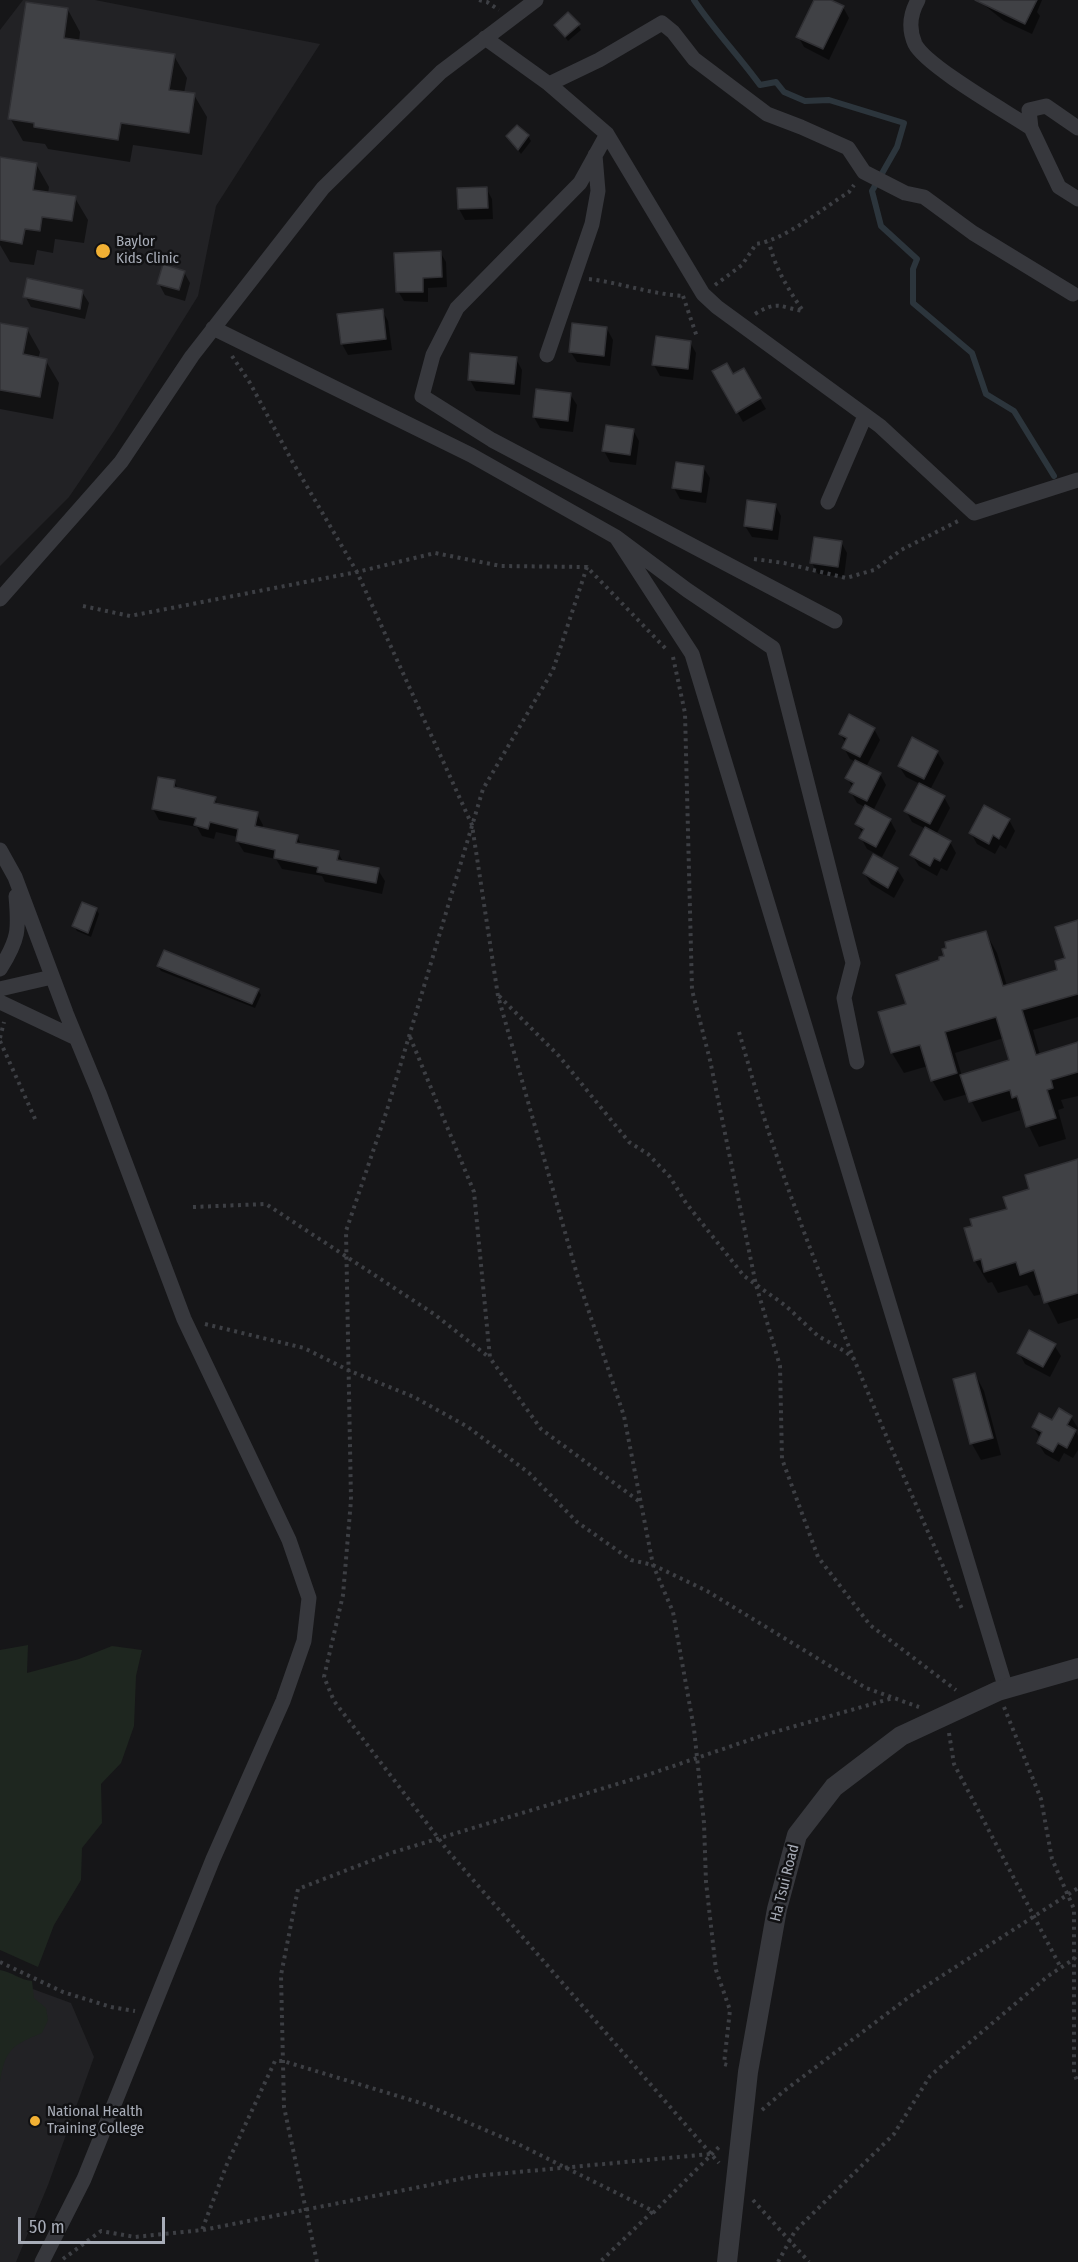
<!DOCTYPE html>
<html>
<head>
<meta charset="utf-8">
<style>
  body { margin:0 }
  #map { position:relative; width:1078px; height:2262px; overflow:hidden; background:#161618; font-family:"Fira Sans Condensed",sans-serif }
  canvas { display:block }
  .scale { position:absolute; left:18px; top:2217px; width:147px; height:27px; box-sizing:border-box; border:3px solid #a8adb8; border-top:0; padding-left:8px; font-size:18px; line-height:21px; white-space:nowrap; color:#a8adb8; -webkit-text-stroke:4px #111113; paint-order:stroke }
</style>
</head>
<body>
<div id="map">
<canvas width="1078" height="2262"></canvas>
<div class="scale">50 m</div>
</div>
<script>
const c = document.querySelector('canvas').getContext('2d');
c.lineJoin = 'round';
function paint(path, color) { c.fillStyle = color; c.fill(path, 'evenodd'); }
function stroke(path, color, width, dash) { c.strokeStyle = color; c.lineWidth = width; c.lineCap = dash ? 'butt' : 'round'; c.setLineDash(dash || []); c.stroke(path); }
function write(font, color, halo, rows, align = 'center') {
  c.font = font + ' "Fira Sans Condensed",sans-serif'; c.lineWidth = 5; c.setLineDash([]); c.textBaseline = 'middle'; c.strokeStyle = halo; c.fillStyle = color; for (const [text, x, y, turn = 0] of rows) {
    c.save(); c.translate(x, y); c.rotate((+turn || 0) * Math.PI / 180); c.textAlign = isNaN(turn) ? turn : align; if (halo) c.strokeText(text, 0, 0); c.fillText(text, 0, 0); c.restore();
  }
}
paint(new Path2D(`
  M23 0H95L320 44 216 206 198 296 114 431 69 497 0 566V30Z
  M0 1977 71 2003 94 2057 48 2185 16 2262H0Z`), '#222225');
paint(new Path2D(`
  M28 1645 27 1673 79 1659 112 1646 142 1650 136 1676 134 1726 121 1763 101 1784 102 1823 82 1848 81 1880 54 1925 38 1967 0 1950V1650Z
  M0 1970C12 1972 20 1980 32 1981L34 1998 46 2008 48 2020 42 2033C12 2045 5 2050 0 2082Z`), '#1e261f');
paint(new Path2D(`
  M815 0H828L843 7 849 18 829 60 804 47 798 36Z
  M978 0H1042L1037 12 1040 16 1032 34 1004 21Z
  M68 10 80 32 79 42 174 56 187 78 184 93 194 95 207 117 202 155 133 145 130 162 48 149 45 144 23 141 10 118Z
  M556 25H578L581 30 568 41Z
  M528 136 531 141 521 154 508 137Z
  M0 159 36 164 49 187 48 194 75 198 88 220 84 243 55 239 53 253 37 250 34 265 10 262 0 245Z
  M486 188 492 199 493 219 465 220 459 209 458 190Z
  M440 252 446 262 447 287 428 288V302L404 301 398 291Z
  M184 272 190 283 185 301 165 295 159 284Z
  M82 292 89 303 85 319 31 307 25 296Z
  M382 310 388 321 392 350 348 355 342 344Z
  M0 324 27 329 40 352 38 359 46 361 59 383 53 419 0 409Z
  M607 329 613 340 610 366 577 362 570 351Z
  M690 342 696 353 693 380 660 376 654 365Z
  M516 359 522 370 520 395 476 391 470 380Z
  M743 370 766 409 743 422 714 371 732 375Z
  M570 394 577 405 573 432 540 428 534 417Z
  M633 430 639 441 636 465 610 462 604 451Z
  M703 467 710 478 706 503 680 499 674 488Z
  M775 505 781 516 778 540 752 537 745 526Z
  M841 542 847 553 844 577 818 574 812 563Z
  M874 729 880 740 866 767 880 774 886 785 873 811 890 820 896 831 882 857 867 849 861 838 863 834 857 824 865 807 857 803 851 792 853 788 847 778 856 762 850 759 844 748 846 743 840 734Z
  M937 752 944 763 930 790 944 797 950 808 936 835 950 842 956 853 947 871 941 868 937 876 919 866 912 855 926 829 912 822 906 811 920 784 906 777 899 766Z
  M174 781 179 790 215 799 219 806 257 814 263 825 262 829 297 836 302 846 338 853 344 863 378 870 385 881 382 894 325 882 322 876 282 869 276 859 244 852 237 841 238 837 216 832 214 839 202 836 197 827 159 820 153 809Z
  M1009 820 1015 831 1006 849 1000 845 995 854 977 844 971 833Z
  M897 869 904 880 894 898 871 884 864 873Z
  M96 909 99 914 91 937 77 931 74 926Z
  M1078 922V1017L1033 1030 1040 1055 1078 1044V1096L1061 1100 1064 1108 1058 1110 1066 1139 1039 1147 1021 1110 982 1122 968 1094 944 1101 932 1080 928 1066 904 1073 892 1053 880 1013 908 1005 941 961 986 933 997 953 1007 986 1059 971 1067 959ZM1004 1038 1010 1061 962 1076 955 1053Z
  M158 966 258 990 261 995 255 1008 161 971Z
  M1078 1162V1318L1058 1324 1043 1294 1034 1296 1027 1285 998 1293 992 1282 988 1283 975 1261 966 1229 1009 1210 1031 1190Z
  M1054 1345 1061 1356 1050 1377 1025 1364 1019 1353Z
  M975 1374 984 1391 1001 1455 981 1460 972 1444 955 1380Z
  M1071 1417 1078 1428 1076 1432 1078 1436V1450L1073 1458 1064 1453 1059 1462 1045 1454 1038 1443 1040 1438 1033 1427Z`), '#0007');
stroke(new Path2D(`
  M694 0C714 30 739 56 760 85L776 82 784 92 805 101 829 100 904 123 897 147 872 191 881 226 917 259 913 269V303L972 353 986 394 1014 411 1054 476`), '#2c353c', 6);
const building = new Path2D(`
  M814 0H831L844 6 823 49 796 37Z
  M975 0H1037L1025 24Z
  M26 2 68 8 64 38 175 54 169 90 195 93 189 133 121 123 118 140 34 127V123L8 119Z
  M568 12 580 24 565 37 554 25Z
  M517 125 529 135 518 150 506 136Z
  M0 157 37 163 33 190 76 196 72 221 42 217 40 231 25 229 22 244 0 240Z
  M487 187 488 208 458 209 457 188Z
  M441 251 442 277 423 278V292H396L394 253Z
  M163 264 185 271 179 290 157 284Z
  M27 278 83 290 80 309 23 297Z
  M383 309 386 339 341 344 337 314Z
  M0 323 28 328 23 354 47 359 40 397 0 390Z
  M572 323 607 327 604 356 569 352Z
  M656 336 691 341 688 369 652 365Z
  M470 353 517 357 514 384 468 380Z
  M727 363 733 374 744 368 761 398 736 413 712 371Z
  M536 389 571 393 568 421 533 417Z
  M606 425 634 429 630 455 602 451Z
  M676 462 704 466 701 492 672 488Z
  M747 500 776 504 772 530 744 526Z
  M814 537 842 541 838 567 810 563Z
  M849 714 875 728 860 757 842 748 847 738 839 734Z
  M912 737 938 751 924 779 898 766Z
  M855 760 881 773 867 801 849 792 854 783 845 778Z
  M158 777 175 780 174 787 216 797 214 803 258 812 255 826 298 835 296 843 339 851 337 860 379 868 376 883 317 872 318 867 274 858 275 850 236 841 238 829 210 822 208 829 194 825 196 818 152 809Z
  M919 783 945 796 930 824 904 811Z
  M865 805 891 819 876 847 859 838 864 829 855 824Z
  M984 805 1010 819 999 839 993 835 989 844 969 833Z
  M925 827 951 841 940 861 934 858 930 866 910 855Z
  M873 854 898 868 888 888 863 873Z
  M82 902 97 908 88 933 72 926Z
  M1078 920V994L1022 1010 1036 1055 1078 1042V1072L1051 1080 1053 1088 1047 1090 1056 1118 1026 1127 1017 1096 1012 1098 1010 1090 969 1102 960 1075 1009 1060 996 1017 945 1032 957 1073 931 1081 920 1045 891 1053 878 1012 906 1004 896 975 939 960V957L944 956 942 949 946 948 945 942 986 931 1003 986 1057 970 1055 961 1065 958 1055 927Z
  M164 950 259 989 252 1004 157 966Z
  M1078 1159V1293L1044 1303 1034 1270 1020 1275 1016 1262 984 1272 981 1259 974 1261 964 1228 972 1226 970 1219 1007 1209 1003 1197 1029 1189 1025 1175Z
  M1029 1330 1056 1344 1043 1367 1017 1353Z
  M975 1373 993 1438 970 1444 953 1379Z
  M1059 1408 1072 1416 1067 1425 1076 1430 1067 1448 1058 1443 1053 1452 1037 1443 1042 1432 1032 1427 1039 1413 1052 1420Z`);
paint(building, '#404145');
stroke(building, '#303034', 1.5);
stroke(new Path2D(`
  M479 0 487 2 499 10
  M589 279C621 283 651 294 683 296
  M715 285 742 265 756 244C785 240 823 208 849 192L854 185
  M683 296 697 337
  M755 314C778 300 779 307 803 311 788 289 775 268 769 242
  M232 356 250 383 292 461 357 572 472 825 498 996 580 1285 624 1416 653 1565 673 1612 694 1729 704 1823 706 1882 716 1970 730 2010 724 2064 731 2066
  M754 559 784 563 846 578 874 570 901 550 960 520
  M587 567 553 670 483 789 387 1110 346 1231 351 1500 343 1595 324 1677 334 1701 448 1851 711 2154
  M83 606 130 616 357 572 435 553 501 566 587 567 666 649
  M673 657 685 713 692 990 710 1060 756 1285 780 1366 782 1459 818 1557 870 1625 956 1690
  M499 996 559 1056 629 1142 648 1154 670 1177 686 1203 744 1276 786 1306 818 1336 846 1352 856 1361
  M739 1032C749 1066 758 1099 769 1133 823 1295 893 1453 962 1609
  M410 1037 474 1192 490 1358 541 1429 640 1502
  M0 1038 4 1022
  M0 1041 36 1121
  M193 1207 266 1204 434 1314 490 1358
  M205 1324 304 1348 350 1371 414 1397 468 1427 529 1473 577 1522 631 1560 653 1565 707 1591 866 1688 919 1707
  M1004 1707 1041 1799 1052 1859 1074 1909V2073L1078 2083
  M949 1733 954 1764 1061 1968
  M0 1962 63 1992 111 2007 135 2011
  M762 2110 784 2091 909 1997 1078 1888
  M753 2200 809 2262
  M653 2213 720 2146
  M203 2230 475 2176 711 2154 719 2163
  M63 2259 101 2231 135 2237 202 2230 227 2164 275 2061H283L424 2104 516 2143 653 2211 600 2262
  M317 2262 284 2107 281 1975 298 1889 391 1853 650 1774 764 1735 893 1698
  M778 2262 795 2231 894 2134 930 2076 1048 1976 1074 1959 1078 1953`), '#3d3f44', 4, [3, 4.5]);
stroke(new Path2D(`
  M918 0C910 14 908 28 915 44 926 66 1007 112 1031 128
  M485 38 549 84 607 134 703 294 717 307 880 426 974 513 1078 480
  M549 84 599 60 662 23 673 32 694 59 767 114 801 127 848 148 864 172 905 193 924 197 973 233 1073 294
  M1078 128 1046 106 1029 110 1031 128 1059 187 1078 199
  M607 134 580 183 457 308 433 355 422 396 492 440 835 621
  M213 328 471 455 616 537 687 590 773 648 853 963 844 998 857 1062
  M547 355 592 224 598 191 595 155
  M828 502 865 416
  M616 537 692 654 1006 1689
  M0 599 121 462 192 356 323 188 441 72 536 0
  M0 850 15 877 66 1013 99 1093 184 1319 289 1540 309 1598 304 1641 283 1701 213 1859 84 2179 42 2262
  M0 969C19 939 19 930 16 896
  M0 989 52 977
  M0 1002 76 1038`), '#37383d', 15);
stroke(new Path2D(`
  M727 2262 748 2072 777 1909 797 1835 834 1787 901 1736 998 1691 1078 1668`), '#37383d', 20);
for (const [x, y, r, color] of [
  [103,251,8,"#f2b134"],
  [35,2121,6,"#f2b134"]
]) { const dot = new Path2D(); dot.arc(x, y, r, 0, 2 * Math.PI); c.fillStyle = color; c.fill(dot); stroke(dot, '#111113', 2); }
write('15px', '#a8adb8', '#111113', [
  ["Baylor",116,242],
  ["Kids Clinic",116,259],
  ["National Health",47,2112],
  ["Training College",47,2129]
], 'left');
write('15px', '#a8adb8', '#111113', [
  ["Ha Tsui Road",785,1883,-76]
]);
</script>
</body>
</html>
